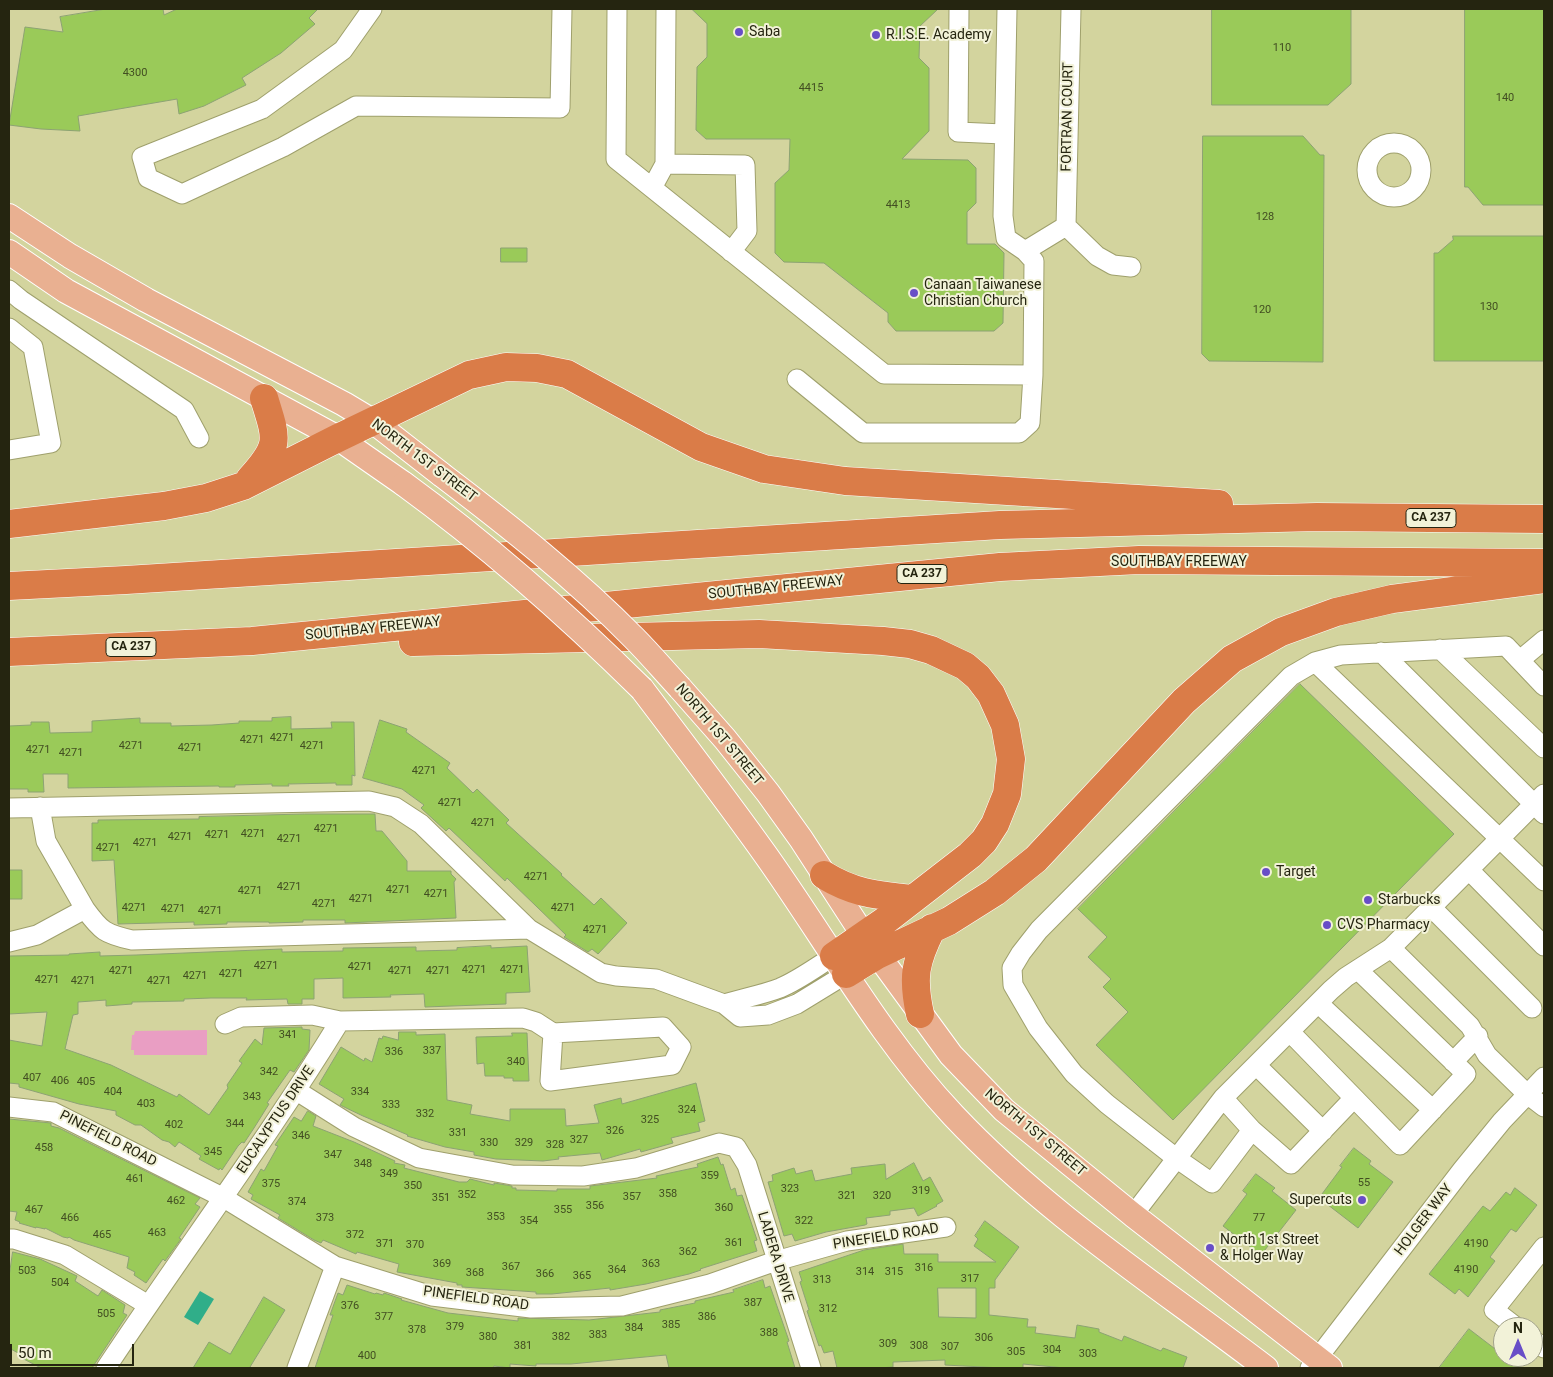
<!DOCTYPE html>
<html>
<head>
<meta charset="utf-8">
<style>
  body { margin:0 }
  #map { position:relative; width:1553px; height:1377px; overflow:hidden; background:#d3d49e; font-family:Roboto,sans-serif }
  canvas { display:block }
  .frame { position:absolute; inset:0; border:10px solid #252510; pointer-events:none }
  .north { position:absolute; left:1493px; top:1317px; width:50px; height:50px; box-sizing:border-box; background:#f2f2d8; border:1px solid #a0a088; border-radius:50%; rotate:0deg; font-size:14px; font-weight:700; line-height:20px; text-align:center; color:#252510 }
  .north::after { content:''; display:block; margin:auto; width:18px; height:22px; background:#684ec7; clip-path:polygon(50% 0,100% 100%,50% 72%,0 100%) }
  .scale { position:absolute; left:10px; top:1344px; width:124px; height:22px; box-sizing:border-box; border:2px solid #252510; border-top:0; padding-left:6px; font-size:15px; line-height:18px; white-space:nowrap; color:#252510; -webkit-text-stroke:4px #f2f2d8; paint-order:stroke }
</style>
</head>
<body>
<div id="map">
<canvas width="1553" height="1377"></canvas>
<div class="frame"></div>
<div class="north">N</div>
<div class="scale">50 m</div>
</div>
<script>
const c = document.querySelector('canvas').getContext('2d');
c.lineJoin = 'round';
function paint(path, color) { c.fillStyle = color; c.fill(path, 'evenodd'); }
function stroke(path, color, width, dash) { c.strokeStyle = color; c.lineWidth = width; c.lineCap = dash ? 'butt' : 'round'; c.setLineDash(dash || []); c.stroke(path); }
function write(font, color, halo, rows, align = 'center') {
  c.font = font + ' Roboto,sans-serif'; c.lineWidth = 4; c.setLineDash([]); c.textBaseline = 'middle'; c.strokeStyle = halo; c.fillStyle = color; for (const [text, x, y, turn = 0] of rows) {
    c.save(); c.translate(x, y); c.rotate((+turn || 0) * Math.PI / 180); c.textAlign = isNaN(turn) ? turn : align; if (halo) c.strokeText(text, 0, 0); c.fillText(text, 0, 0); c.restore();
  }
}
paint(new Path2D(`
  M207 1030V1055H134V1050H131L132 1035H134L135 1031Z`), '#e99ec3');
paint(new Path2D(`
  M200 1291 214 1299 198 1325 184 1317Z`), '#30ae89');
const building = new Path2D(`
  M106 9H163L164 15 177 9H318L309 18 315 24 281 53 242 78 246 85 204 106 179 114 177 99 78 116 80 131 41 129 9 125 25 27 63 32 60 17Z
  M692 9H938L920 26 919 58 929 68V131L902 159 968 160 976 168V203L967 212V244H995L1004 253 1003 323 994 331H896L888 322V313L824 263 784 262 775 253V183L789 170 790 139H706L696 130 697 67 707 57V24Z
  M1212 9H1351V84L1328 105H1212Z
  M1465 9H1544V205H1483L1468 187H1465Z
  M1203 136H1303L1320 155H1324L1323 362 1209 361 1202 354Z
  M1453 236H1544V361H1434V253H1438L1453 240Z
  M501 248H527V262H501Z
  M1300 684 1454 834 1173 1120 1096 1045 1128 1012 1103 987 1111 979 1088 957 1107 937 1078 909Z
  M291 717V729L332 728 331 722H354L355 776 352 775V785H336V783L288 784 289 786H272V784L235 785V787H219V786L68 788V774H43L44 792H28V789H9V726L31 725V722H49L50 733 92 732V721L140 718V723H171V726L212 725 239 723V721H272V718Z
  M380 720 407 729 406 732 450 763 447 768 473 793 477 789 509 820 506 823 562 874 561 875 594 905 601 898 627 923 598 954 592 949 588 952 564 937 566 935 507 878 505 881 449 828 446 831 421 808 424 805 402 789 363 778Z
  M305 814H375L376 831H382L407 861V871H451V874L456 879 454 882 456 918 345 923V920H303V922L269 923V922H227V924L194 925V922L118 924 114 860 92 861V823H98V820L199 819V817Z
  M9 870H22V899H9Z
  M491 946V948L527 946 530 992 506 993V1004L425 1007 424 994 390 995 391 997 343 998V978L314 979V999H302V1004H288L287 999 246 1000 247 998H211L184 999V1001L132 1002V1004L106 1006V1000L78 1002V1014L73 1015 65 1049 111 1065 177 1097 179 1094 209 1115 228 1088 227 1085 242 1063 239 1061 255 1039 262 1045 264 1028 302 1027V1029L310 1030 309 1050 294 1072 290 1070 267 1103 269 1104 254 1128 244 1143 242 1142 238 1146 222 1170 220 1168 219 1170 199 1159 201 1156 179 1142 175 1147 169 1142 162 1140 141 1125H135L116 1115V1111L79 1104 19 1087V1084L9 1083V1040L42 1046 47 1012 9 1014V956L69 955V954L100 952V956L136 955 282 949V952L343 951V948L416 947V951L457 950V948Z
  M399 1032H416V1035L445 1034 447 1100 472 1105 470 1114 510 1121V1109H565L566 1126 599 1123 594 1105 621 1098 622 1104 696 1083 705 1121 698 1123 700 1131 671 1138 673 1143 641 1152 640 1149 602 1160 600 1153 558 1157 559 1159 543 1161 496 1159 474 1155V1152L445 1147 407 1136 408 1135 363 1116 340 1105 344 1099 319 1084 341 1047 364 1061 365 1058 372 1062 379 1038 382 1039 383 1036 398 1040Z
  M512 1033H527L529 1081H513V1078H504V1076H485L484 1063 477 1064 476 1037 512 1036Z
  M308 1111 316 1116 313 1126 354 1142 395 1161 394 1163 405 1165 404 1168 459 1182H467L470 1179 494 1185V1183L512 1186V1188H516V1190L557 1191V1189H590V1186L657 1178 656 1176 698 1167 697 1164 718 1157 721 1165 723 1164 731 1190 735 1188 737 1196 742 1195 757 1240 754 1241 757 1251 700 1269 701 1270 689 1274 646 1284 610 1290V1288L552 1294H536V1292L462 1287V1285H457V1283L397 1272 399 1264 357 1252 356 1254 323 1240 321 1243 314 1240 278 1218 280 1215 251 1199 253 1195 248 1192 261 1169 264 1171 278 1146 275 1145 294 1117 301 1121Z
  M9 1119 51 1123V1126L59 1128 200 1198 195 1204 200 1207 179 1238 181 1239 165 1261 163 1259 146 1283 134 1275 135 1272 127 1268 129 1257 74 1240 69 1237 68 1238 63 1237 45 1228V1229L36 1227V1228L19 1223 20 1222 15 1220 17 1212 9 1211Z
  M1354 1148 1371 1161 1369 1164 1393 1182 1358 1228 1319 1198 1342 1167 1340 1166Z
  M914 1163 923 1181 930 1177 943 1201 936 1205 937 1206 918 1216 914 1208 890 1211V1215L866 1218 867 1224 865 1225 826 1232 795 1241 792 1234 784 1236 768 1182 773 1181 772 1175 794 1168 796 1174 812 1170 815 1181 852 1174 851 1168 885 1164 886 1179Z
  M1256 1174 1275 1188 1272 1191 1296 1210 1261 1255 1223 1226 1247 1194 1243 1191Z
  M1515 1188 1537 1205 1516 1232 1511 1229 1490 1257 1495 1261 1468 1297 1459 1289 1455 1294 1429 1274 1483 1206 1490 1211 1506 1192 1510 1195Z
  M985 1221 1019 1247 995 1280V1288H989V1315L1028 1319 1027 1327H1036L1035 1333 1075 1338 1077 1325 1099 1329V1332L1122 1341 1124 1336 1161 1351 1163 1348 1187 1357 1183 1368H1065L1023 1364V1368H1002L945 1365V1360L893 1362V1367L879 1368H837L833 1351 824 1353 821 1345 819 1346 807 1311 809 1310 800 1282 802 1281 799 1272 864 1250 903 1244 904 1254H938V1262H996L974 1246 978 1239 975 1236ZM938 1288H976V1318L939 1317Z
  M13 1252 40 1259 77 1276 75 1281 98 1296 102 1290 125 1305 123 1313 127 1315 92 1368H41L18 1356 20 1354 9 1348V1277Z
  M763 1280 765 1288 770 1286 789 1341 787 1342 795 1368H669L666 1355 571 1364H536V1366L510 1364V1368L494 1366 493 1368H315L333 1315H330L338 1293 343 1295 347 1285 375 1294 376 1293 383 1295 384 1293 402 1299 401 1300 448 1313 518 1321V1318L589 1320 660 1312V1310L695 1303V1301L734 1292 733 1290Z
  M264 1297 285 1310 250 1367 253 1368H193L209 1342 230 1354Z
  M1469 1329 1503 1355V1357H1505L1520 1368H1439Z`);
paint(building, '#9aca59');
stroke(building, '#8ca273', 1);
const minor = new Path2D(`
  M372 9 343 50 262 109 142 157 148 178 182 194 283 147 356 106 560 108 562 9
  M617 9 616 159 884 374 1033 375
  M959 9 958 132 1003 134
  M1367 170a27 27 0 1 1 54 0a27 27 0 1 1-54 0Z
  M665 164 745 165 747 231 731 252
  M652 188 665 164 666 9
  M1066 226 1071 9
  M1066 226 1097 256 1113 265 1131 267
  M1025 251 1066 226
  M9 290 21 300 184 410 199 438
  M9 328 33 347 51 443 9 450
  M797 379 863 433H1019L1030 423 1033 375 1034 261 1025 251 1006 238 1003 216 1007 9
  M1440 649 1544 748
  M1381 652 1544 814
  M1520 660 1544 640
  M1315 662 1544 881
  M40 807 46 841 85 909
  M9 808 369 801 395 807 421 824 529 929 601 973 616 976 656 979 724 1004 740 1017 768 1015 797 1004 846 974
  M1469 870 1544 946
  M1431 907 1532 1008
  M9 942 37 935 85 909C101 931 105 934 132 940L529 929
  M1391 948 1470 1026 1487 1055 1527 1094 1544 1107
  M1318 1003 1433 1110
  M724 1004C743 998 762 995 780 988 799 980 816 967 834 956
  M225 1024 241 1017 312 1015 340 1021
  M1290 1032 1400 1145 1466 1074 1358 970
  M1453 1062 1478 1036
  M1256 1065 1323 1131
  M297 1091 354 1127 419 1158 512 1175 583 1176 636 1168 719 1143 736 1147 747 1165 811 1368
  M1223 1098 1252 1130 1291 1164 1354 1098
  M9 1107 53 1112 224 1198 335 1266 432 1296 531 1308 622 1306 710 1284 776 1261 847 1241 946 1227
  M1252 1130 1212 1183 1176 1158 1107 1104 1074 1074 1038 1028 1013 985 1012 968 1021 953 1039 930 1291 676 1315 662 1341 655 1506 646 1544 686
  M1133 1215 1223 1098 1331 990 1346 977 1391 948 1544 794
  M9 1239H14L65 1255 148 1305
  M1516 1327 1494 1310 1544 1247
  M1533 1340 1544 1348
  M106 1368C183 1252 267 1140 340 1021L523 1018 536 1022 553 1033 663 1027 681 1047 672 1065 550 1081 553 1033
  M297 1368 335 1266
  M1310 1368 1462 1170 1502 1121 1544 1077`);
const major = new Path2D(`
  M9 216 70 256 146 300 344 404 374 422 442 475
  M9 252 66 291 338 438 404 484
  M680 688 725 739 768 793 801 839 864 936 951 1055 1004 1110 1133 1215 1330 1368
  M642 689C683 743 725 798 765 854 827 941 879 1036 953 1115 1045 1213 1160 1287 1266 1368`);
const highway = new Path2D(`
  M250 479C281 445 277 440 264 398
  M9 524 164 506 206 498 243 486 338 438 469 375 506 367 537 368 567 374 701 447 764 469 845 481 1219 504
  M9 586 126 580 1000 525 1317 517 1544 519
  M413 642 759 634 883 641 910 644 931 650 965 666 978 677 991 694 1005 725 1011 759 1007 794 995 824 984 841 970 855 886 920 834 956
  M9 652 252 641 1000 567 1139 560 1544 563
  M824 875C855 894 877 895 913 899
  M846 974 877 955 949 921 995 892 1036 859 1184 701 1232 659 1281 632 1336 612 1392 599 1544 579
  M920 1014C912 977 915 962 932 928`);
stroke(minor, '#9fa06c', 21);
stroke(major, '#fff', 26);
stroke(highway, '#fff', 29);
stroke(minor, '#fff', 19);
stroke(major, '#e9b091', 24);
stroke(highway, '#da7c48', 28);
const majorBridge = new Path2D(`
  M442 475C509 526 575 578 634 638 650 654 665 672 680 688
  M404 484C489 546 567 615 642 689`);
stroke(majorBridge, '#fff', 26, []);
stroke(majorBridge, '#e9b091', 24);
for (const [x, y, r, color] of [
  [739,32,5,"#684ec7"],
  [876,35,5,"#684ec7"],
  [914,293,5,"#684ec7"],
  [1266,872,5,"#684ec7"],
  [1368,900,5,"#684ec7"],
  [1327,925,5,"#684ec7"],
  [1362,1200,5,"#684ec7"],
  [1210,1248,5,"#684ec7"]
]) { const dot = new Path2D(); dot.arc(x, y, r, 0, 2 * Math.PI); c.fillStyle = color; c.fill(dot); stroke(dot, '#f2f2d8', 2); }
write('11px', '#424e22', null, [
  ["110",1282,48],
  ["4300",135,73],
  ["4415",811,88],
  ["140",1505,98],
  ["4413",898,205],
  ["128",1265,217],
  ["130",1489,307],
  ["120",1262,310],
  ["4271",282,738],
  ["4271",252,740],
  ["4271",131,746],
  ["4271",312,746],
  ["4271",190,748],
  ["4271",38,750],
  ["4271",71,753],
  ["4271",424,771],
  ["4271",450,803],
  ["4271",483,823],
  ["4271",326,829],
  ["4271",253,834],
  ["4271",217,835],
  ["4271",180,837],
  ["4271",289,839],
  ["4271",145,843],
  ["4271",108,848],
  ["4271",536,877],
  ["4271",289,887],
  ["4271",398,890],
  ["4271",250,891],
  ["4271",436,894],
  ["4271",361,899],
  ["4271",324,904],
  ["4271",134,908],
  ["4271",563,908],
  ["4271",173,909],
  ["4271",210,911],
  ["4271",595,930],
  ["4271",266,966],
  ["4271",360,967],
  ["4271",474,970],
  ["4271",512,970],
  ["4271",121,971],
  ["4271",400,971],
  ["4271",438,971],
  ["4271",231,974],
  ["4271",195,976],
  ["4271",47,980],
  ["4271",83,981],
  ["4271",159,981],
  ["341",288,1035],
  ["337",432,1051],
  ["336",394,1052],
  ["340",516,1062],
  ["342",269,1072],
  ["407",32,1078],
  ["406",60,1081],
  ["405",86,1082],
  ["404",113,1092],
  ["334",360,1092],
  ["343",252,1097],
  ["403",146,1104],
  ["333",391,1105],
  ["324",687,1110],
  ["332",425,1114],
  ["325",650,1120],
  ["344",235,1124],
  ["402",174,1125],
  ["326",615,1131],
  ["331",458,1133],
  ["346",301,1136],
  ["327",579,1140],
  ["330",489,1143],
  ["329",524,1143],
  ["328",555,1145],
  ["458",44,1148],
  ["345",213,1152],
  ["347",333,1155],
  ["348",363,1164],
  ["349",389,1174],
  ["359",710,1176],
  ["461",135,1179],
  ["55",1364,1183],
  ["375",271,1184],
  ["350",413,1186],
  ["323",790,1189],
  ["319",921,1191],
  ["358",668,1194],
  ["352",467,1195],
  ["321",847,1196],
  ["320",882,1196],
  ["357",632,1197],
  ["351",441,1198],
  ["462",176,1201],
  ["374",297,1202],
  ["356",595,1206],
  ["360",724,1208],
  ["467",34,1210],
  ["355",563,1210],
  ["353",496,1217],
  ["466",70,1218],
  ["373",325,1218],
  ["77",1259,1218],
  ["354",529,1221],
  ["322",804,1221],
  ["463",157,1233],
  ["465",102,1235],
  ["372",355,1235],
  ["361",734,1243],
  ["371",385,1244],
  ["4190",1476,1244],
  ["370",415,1245],
  ["362",688,1252],
  ["369",442,1264],
  ["363",651,1264],
  ["367",511,1267],
  ["316",924,1268],
  ["364",617,1270],
  ["4190",1466,1270],
  ["503",27,1271],
  ["314",865,1272],
  ["315",894,1272],
  ["368",475,1273],
  ["366",545,1274],
  ["365",582,1276],
  ["317",970,1279],
  ["313",822,1280],
  ["504",60,1283],
  ["387",753,1303],
  ["376",350,1306],
  ["312",828,1309],
  ["505",106,1314],
  ["377",384,1317],
  ["386",707,1317],
  ["385",671,1325],
  ["379",455,1327],
  ["384",634,1328],
  ["378",417,1330],
  ["388",769,1333],
  ["383",598,1335],
  ["380",488,1337],
  ["382",561,1337],
  ["306",984,1338],
  ["309",888,1344],
  ["381",523,1346],
  ["308",919,1346],
  ["307",950,1347],
  ["304",1052,1350],
  ["305",1016,1352],
  ["303",1088,1354],
  ["400",367,1356]
]);
for (const [x, y, w] of [
  [1431,518,50],
  [922,574,50],
  [131,647,50]
]) { const box = new Path2D(); box.roundRect(x - w / 2, y - 9.5, w, 19, 4); c.fillStyle = '#f2f2d8'; c.fill(box); stroke(box, '#252510', 1); }
write('bold 12px', '#252510', null, [
  ["CA 237",1431,518],
  ["CA 237",922,574],
  ["CA 237",131,647]
]);
write('14px', '#252510', '#f2f2d8', [
  ["Saba",749,32],
  ["R.I.S.E. Academy",886,35],
  ["Canaan Taiwanese",924,285],
  ["Christian Church",924,301],
  ["Target",1276,872],
  ["Starbucks",1378,900],
  ["CVS Pharmacy",1337,925],
  ["Supercuts",1352,1200,"right"],
  ["North 1st Street",1220,1240],
  ["& Holger Way",1220,1256]
], 'left');
write('14px', '#252510', '#f2f2d8', [
  ["FORTRAN COURT",1068,117,-89],
  ["NORTH 1ST STREET",424,461,37],
  ["SOUTHBAY FREEWAY",1179,562],
  ["SOUTHBAY FREEWAY",776,588,-6],
  ["SOUTHBAY FREEWAY",373,629,-6],
  ["NORTH 1ST STREET",719,735,50],
  ["EUCALYPTUS DRIVE",276,1120,-56],
  ["NORTH 1ST STREET",1035,1133,40],
  ["PINEFIELD ROAD",108,1139,27],
  ["HOLGER WAY",1424,1220,-53],
  ["PINEFIELD ROAD",886,1237,-9],
  ["LADERA DRIVE",775,1257,73],
  ["PINEFIELD ROAD",476,1299,8]
]);
</script>
</body>
</html>
